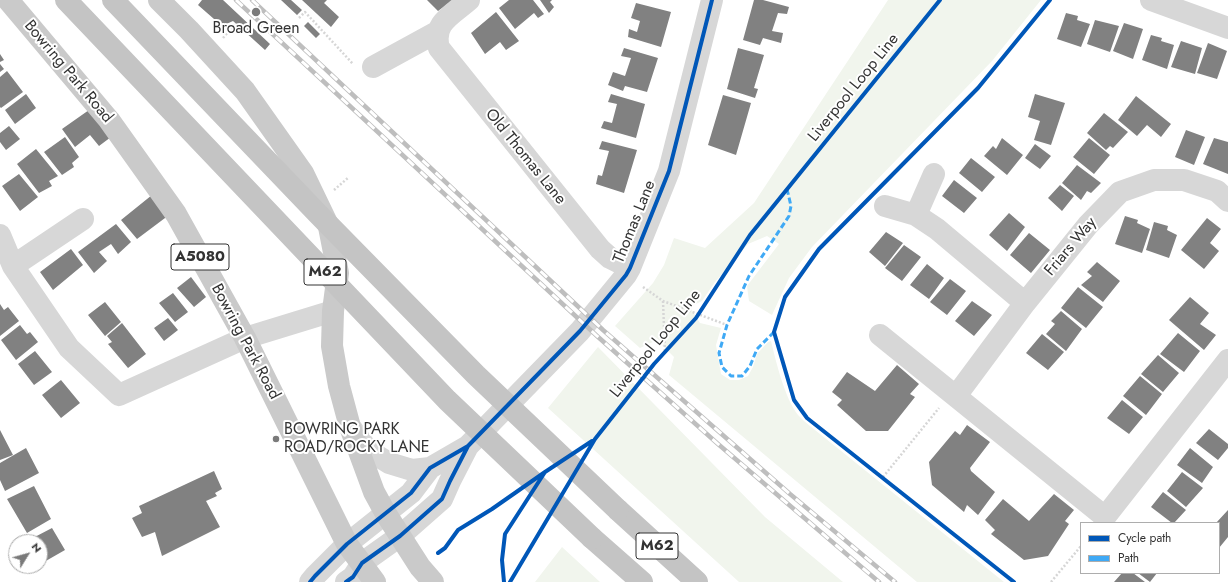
<!DOCTYPE html>
<html>
<head>
<meta charset="utf-8">
<style>
  body { margin:0 }
  #map { position:relative; width:1228px; height:582px; overflow:hidden; background:#fff; font-family:Jost,sans-serif }
  canvas { display:block }
  .legend { position:absolute; left:1080px; top:522px; width:140px; height:52px; box-sizing:border-box; background:#fff; border:1px solid #adadad; margin:0; padding:5px 7px; list-style:none; font-size:12px; color:#333 }
  .legend li { display:flex; align-items:center; gap:8px; height:20px }
  .legend b { width:20px; border:1px solid #adadad }
  .north { position:absolute; left:8px; top:534px; width:40px; height:40px; box-sizing:border-box; background:#fff; border:1px solid #adadad; border-radius:50%; rotate:53deg; font-size:11px; font-weight:700; line-height:16px; text-align:center; color:#333 }
  .north::after { content:''; display:block; margin:auto; width:14px; height:18px; background:#7a7a7a; clip-path:polygon(50% 0,100% 100%,50% 72%,0 100%) }
</style>
</head>
<body>
<div id="map">
<canvas width="1228" height="582"></canvas>
<ul class="legend">
<li><b style="height:5px;background:#0057b8"></b>Cycle path</li>
<li><b style="height:5px;background:#3fa9f5"></b>Path</li>
</ul>
<div class="north">N</div>
</div>
<script>
const c = document.querySelector('canvas').getContext('2d');
c.lineJoin = 'round';
function paint(path, color) { c.fillStyle = color; c.fill(path, 'evenodd'); }
function stroke(path, color, width, dash) { c.strokeStyle = color; c.lineWidth = width; c.lineCap = dash ? 'butt' : 'round'; c.setLineDash(dash || []); c.stroke(path); }
function write(font, color, halo, rows, align = 'center') {
  c.font = font + ' Jost,sans-serif'; c.lineWidth = 4; c.setLineDash([]); c.textBaseline = 'middle'; c.strokeStyle = halo; c.fillStyle = color; for (const [text, x, y, turn = 0] of rows) {
    c.save(); c.translate(x, y); c.rotate((+turn || 0) * Math.PI / 180); c.textAlign = isNaN(turn) ? turn : align; if (halo) c.strokeText(text, 0, 0); c.fillText(text, 0, 0); c.restore();
  }
}
paint(new Path2D(`
  M888 0H1041L992 61 812 247 789 278 772 315 749 301 747 286 779 244 767 236 748 244 715 282 702 301 690 307 700 323 721 328 716 345 721 374 730 380H739L748 376 753 367 757 354 768 342 771 341C776 362 785 399 798 415 802 419 806 423 810 426L1004 582H917L669 375 674 357 657 340 640 348 615 326 653 283 664 265 674 238 705 248 754 203Z
  M598 347 765 517 843 582H739L548 408Z
  M562 547 600 582H535Z`), '#f1f5ed');
paint(new Path2D(`
  M202 0H223L270 44 265 50 233 21 222 26 198 5Z
  M281 0H291L302 10 297 15Z
  M302 0H327L324 3 339 17 331 27Z
  M427 0H453L438 11Z
  M509 0H533L544 14 538 18 534 13 515 29 499 8Z
  M540 0H552L550 2 554 7 549 13Z
  M754 0H763L789 7 787 14 778 13 772 31 783 33 781 43 763 38 760 45 743 40Z
  M636 3 671 12 661 47 628 37 629 29 637 32 640 21 631 18Z
  M496 12 519 41 506 50 500 42 485 54 471 33Z
  M1066 13 1078 16 1077 20 1090 24 1081 47 1057 39Z
  M1095 20 1119 26 1110 52 1087 44Z
  M308 22 320 34 316 38 304 26Z
  M1124 23 1143 29 1133 59 1113 51Z
  M1151 35 1162 38 1161 41 1174 45 1167 69 1142 60Z
  M1181 41 1202 48 1195 74 1171 67Z
  M1208 43 1227 51 1217 79 1197 73Z
  M624 48 658 58 647 92 625 86 623 91 608 85 613 72 625 76 631 58 621 56Z
  M738 48 764 55 754 88 758 89 755 98 727 89Z
  M0 54 4 60 0 62Z
  M0 64 4 69 0 72Z
  M7 71 23 92 1 108 0 107V77Z
  M26 94 36 108 15 124 5 110Z
  M611 94 645 104 636 138 601 128 604 121 612 123 617 104 608 102Z
  M1035 94 1065 103 1051 145 1034 140 1040 121 1028 117Z
  M723 95 751 103 736 155 708 145Z
  M1136 96 1171 124 1161 137 1147 125 1137 136 1118 120Z
  M89 110 111 137 99 146 90 135 75 147 62 129Z
  M1104 113 1128 132 1113 148 1110 146 1106 150 1087 133Z
  M9 126 20 139 6 150 0 142V133Z
  M1186 130 1205 137 1194 165 1175 157Z
  M65 137 79 157 72 163 74 167 62 175 44 152Z
  M1002 138 1023 155 1007 175 984 156 993 146 996 149Z
  M1089 138 1110 155 1094 174 1073 157Z
  M1214 138 1228 142V174L1203 164Z
  M602 141 637 150 624 193 596 184 598 175 602 176 609 151 599 149Z
  M1035 144 1051 156 1040 169 1025 158Z
  M36 149 58 176 49 181 52 186 39 193 17 164Z
  M971 158 995 177 982 192 959 173Z
  M1077 165 1101 183 1091 193 1087 191 1081 200 1062 183Z
  M19 174 38 197 20 211 2 186Z
  M954 180 977 198 964 213 942 196Z
  M1060 185 1074 196 1062 211 1048 198Z
  M152 195 169 215 137 239 121 220Z
  M1009 213 1025 227 1007 251 989 235Z
  M1125 216 1138 220 1137 223 1150 229 1142 253 1115 244Z
  M1207 218 1221 229 1210 243 1219 251 1204 269 1181 250Z
  M1154 222 1168 226 1167 230 1177 235 1169 258 1146 250Z
  M116 224 131 242 118 254 111 244 99 252 107 261 94 273 78 252Z
  M886 232 903 243 885 266 869 252Z
  M1029 233 1050 250 1031 273 1010 255Z
  M904 245 921 257 902 281 885 268Z
  M71 249 83 265 53 290 40 272Z
  M1097 262 1120 281 1103 302 1081 285 1092 276 1087 272Z
  M927 264 944 278 929 299 910 285Z
  M191 277 206 297 194 307 177 288Z
  M950 279 966 291 947 315 930 302Z
  M1078 287 1103 307 1086 328 1061 308Z
  M173 293 188 312 175 322 159 303Z
  M1190 297 1209 313 1200 324 1216 335 1204 350 1169 320Z
  M972 301 992 315 974 336 955 321Z
  M105 302 121 322 105 336 88 315Z
  M0 304 4 310 8 307 19 321 0 336Z
  M1061 311 1082 329 1066 351 1046 334 1055 324 1051 321Z
  M168 318 178 330 164 341 154 328Z
  M122 323 146 354 128 368 108 344 112 342 107 336Z
  M20 325 27 334 30 332 38 342 16 360 1 340Z
  M1178 333 1200 351 1184 372 1160 354Z
  M1042 334 1064 352 1048 370 1026 353Z
  M35 351 52 372 34 385 18 364Z
  M1158 355 1179 373 1163 392 1141 374Z
  M897 365 919 384 910 394 915 397 888 431H866L837 405 842 400 832 392 847 372 875 391Z
  M1140 376 1162 394 1146 415 1123 396Z
  M61 380 80 403 61 418 42 395Z
  M1122 400 1143 417 1129 434 1107 418Z
  M967 425 990 442 970 468 971 471 995 492 978 515 967 505 964 512 932 485 929 462 955 431 960 435Z
  M1209 429 1228 444V448L1218 460 1196 443Z
  M0 430 13 455 0 460Z
  M26 448 39 473 5 491 0 480V463Z
  M1190 448 1213 467 1202 483 1177 465Z
  M214 471 222 489 215 493 217 496 206 501 220 527 162 556 155 532 142 537 132 518 142 513 139 506Z
  M1182 472 1203 488 1186 507 1167 491Z
  M34 486 51 519 27 533 7 499Z
  M1163 492 1186 510 1174 523H1172L1151 507Z
  M1054 494 1074 510 1065 521 1069 524 1048 556 1024 560 991 534 995 530 985 520 1003 499 1029 521Z
  M1228 510V537L1219 548V523H1216Z
  M52 528 65 550 44 562 40 557V542H31L29 540Z
  M1122 573H1133L1145 582H1114Z
  M1138 573H1157L1150 582Z`), '#818181');
stroke(new Path2D(`
  M299 18 305 12 353 64
  M223 38 236 23
  M334 190 349 177
  M643 287 663 301 727 325
  M663 301 665 353
  M883 477 939 408
  M1051 582 1081 546`), '#d6d6d6', 2.5, [2, 2]);
stroke(new Path2D(`
  M469 0C452 15 432 23 439 48L600 249 610 258 630 268
  M1151 0 1228 28
  M373 67 437 32
  M885 206 916 215 937 229 1025 303
  M916 215 934 174
  M0 235 13 266 69 348 119 395 245 338 333 311
  M13 266 83 219
  M880 335 1105 517 1228 360
  M956 396 1025 303 1088 225 1120 192 1154 180H1184L1217 191 1228 201
  M351 428 368 450 389 463 412 470 430 468
  M310 582 315 576 347 544 411 493 430 468 468 446 580 331 626 275 630 268 669 171 712 0
  M346 582 353 577 362 563 400 536 442 499 450 481 468 446`), '#d7d7d7', 22);
stroke(new Path2D(`
  M8 0 109 120 176 214 245 338 347 544 375 582
  M159 0 189 30 245 91 303 173 329 227 338 273 333 311 332 346 339 386 350 427 374 492 386 514 420 567 433 582`), '#cacaca', 22);
stroke(new Path2D(`
  M618 510 697 582
  M592 538 642 582`), '#c4c4c4', 22);
const rail = new Path2D(`
  M236 0 597 336 718 444 879 582
  M252 0 603 330 790 494 895 582`);
stroke(rail, '#bebebe', 4.5);
stroke(rail, '#fff', 3, [9]);
stroke(new Path2D(`
  M66 0 447 400 592 538
  M113 0 318 214 476 375 618 510`), '#c4c4c4', 22);
stroke(new Path2D(`
  M774 332 757 349 750 366 742 376H731L722 367 719 353 727 325 749 276 789 216 791 206 787 189`), '#3fa9f5', 3, [6, 3]);
stroke(new Path2D(`
  M545 472 592 441
  M438 553 445 548 458 530 492 509 545 472 505 534 502 560 504 582
  M310 582 315 576 347 544 411 493 430 468 468 446 580 331 626 275 630 268 669 171 712 0
  M346 582 353 577 362 563 400 536 442 499 450 481 468 446
  M510 582 595 439 654 364 696 318 750 235 940 0
  M1014 582 807 418 794 400 774 332 785 297 819 249 978 88 1050 0`), '#0057b8', 4);
for (const [x, y, r, color] of [
  [256,12,5,"#7a7a7a"],
  [276,439,4,"#7a7a7a"]
]) { const dot = new Path2D(); dot.arc(x, y, r, 0, 2 * Math.PI); c.fillStyle = color; c.fill(dot); stroke(dot, '#fff', 1.5); }
for (const [x, y, w] of [
  [200,257,58],
  [325,272,42],
  [657,546,42]
]) { const box = new Path2D(); box.roundRect(x - w / 2, y - 13, w, 26, 3); c.fillStyle = '#fff'; c.fill(box); stroke(box, '#333', 1); }
write('bold 15px', '#333', null, [
  ["A5080",200,257],
  ["M62",325,272],
  ["M62",657,546]
]);
write('16px', '#333', '#fff', [
  ["Broad Green",256,29],
  ["BOWRING PARK",284,430,"left"],
  ["ROAD/ROCKY LANE",284,448,"left"]
]);
write('16px', '#333', '#fff', [
  ["Bowring Park Road",68,72,50],
  ["Liverpool Loop Line",854,88,-51],
  ["Old Thomas Lane",525,157,51],
  ["Thomas Lane",635,222,-68],
  ["Friars Way",1071,247,-50],
  ["Bowring Park Road",245,342,62],
  ["Liverpool Loop Line",656,344,-51]
]);
</script>
</body>
</html>
